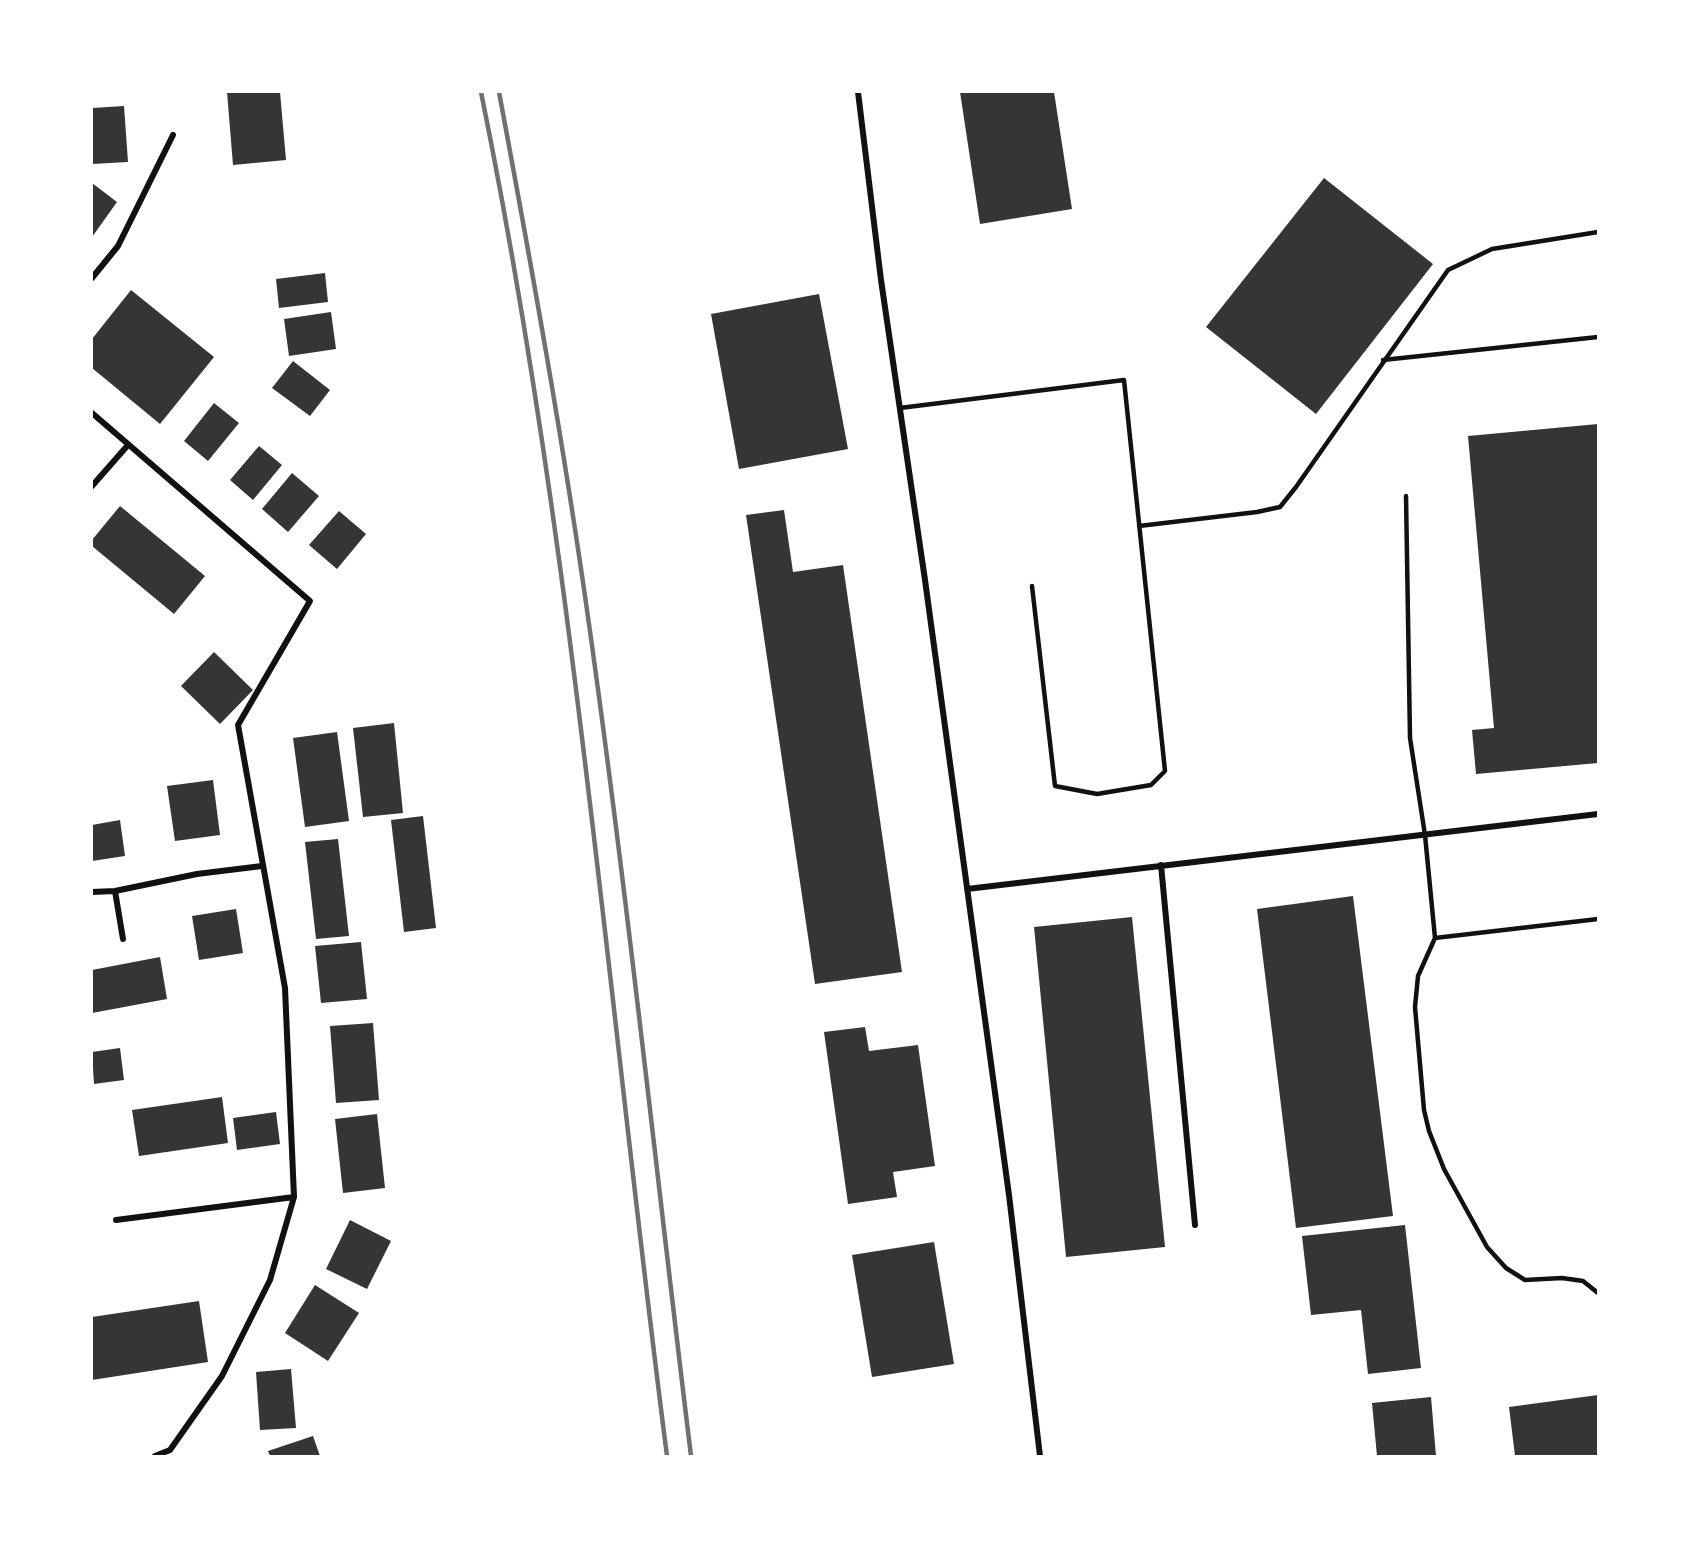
<!DOCTYPE html>
<html>
<head>
<meta charset="utf-8">
<style>
  body { margin:0 }
  #map { position:relative; width:1690px; height:1548px; overflow:hidden; background:#fff; font-family:"Golos Text",sans-serif }
  canvas { display:block }
  .frame { position:absolute; inset:0; border:93px solid #fff; pointer-events:none }
</style>
</head>
<body>
<div id="map">
<canvas width="1690" height="1548"></canvas>
<div class="frame"></div>
</div>
<script>
const c = document.querySelector('canvas').getContext('2d');
c.lineJoin = 'round';
function paint(path, color) { c.fillStyle = color; c.fill(path, 'evenodd'); }
function stroke(path, color, width, dash) { c.strokeStyle = color; c.lineWidth = width; c.lineCap = dash ? 'butt' : 'round'; c.setLineDash(dash || []); c.stroke(path); }
paint(new Path2D(`
  M227 92H280L286 160 233 165Z
  M960 92H1054L1072 209 980 224Z
  M124 106 128 162 92 164V108Z
  M1324 178 1433 264 1316 414 1206 327Z
  M92 183 117 202 92 237Z
  M325 273 328 302 279 308 276 279Z
  M131 290 214 357 160 424 92 368V339Z
  M819 294 848 449 739 469 711 314Z
  M331 312 336 349 289 356 284 319Z
  M293 361 330 390 310 416 272 388Z
  M214 403 239 423 208 461 184 441Z
  M1598 424V763L1476 774 1472 730 1494 728 1468 436Z
  M259 446 282 465 253 500 230 480Z
  M292 473 319 496 288 532 262 509Z
  M120 506 205 576 174 614 92 546V540Z
  M784 510 793 572 843 565 902 972 815 984 746 515Z
  M339 511 366 534 337 569 309 545Z
  M214 652 253 690 220 724 181 686Z
  M394 723 403 813 363 817 353 728Z
  M337 732 349 821 305 827 293 738Z
  M213 780 220 835 175 841 167 786Z
  M423 816 436 928 404 932 391 820Z
  M120 820 125 856 92 861V825Z
  M338 839 349 936 316 939 305 842Z
  M1353 896 1393 1216 1296 1228 1257 909Z
  M236 909 243 953 199 960 192 916Z
  M1132 917 1165 1247 1066 1257 1034 927Z
  M361 942 367 999 321 1003 315 946Z
  M160 957 167 999 92 1013V970Z
  M373 1023 379 1100 336 1103 330 1026Z
  M865 1027 869 1051 918 1045 935 1166 893 1172 897 1197 848 1204 824 1032Z
  M120 1048 124 1080 94 1084 92 1052Z
  M222 1097 228 1143 139 1156 132 1110Z
  M276 1112 280 1144 237 1150 233 1118Z
  M377 1114 385 1188 343 1193 335 1119Z
  M350 1220 391 1241 367 1289 326 1269Z
  M1405 1225 1421 1368 1368 1374 1361 1310 1311 1315 1302 1236Z
  M934 1242 954 1364 872 1377 852 1255Z
  M315 1285 359 1313 328 1361 285 1333Z
  M199 1301 208 1362 92 1380V1317Z
  M291 1369 296 1428 260 1430 256 1372Z
  M1598 1395V1456H1515L1509 1407Z
  M1431 1397 1436 1456H1377L1372 1403Z
  M313 1436 320 1456H270L268 1451Z`), '#353535');
stroke(new Path2D(`
  M1383 360 1598 337
  M900 408 1124 380 1165 771 1151 785 1097 794 1055 786 1032 586
  M1406 496 1410 738 1425 835 1435 938 1598 919
  M1139 526 1257 512 1280 507 1296 487 1448 270 1492 249 1598 232
  M1435 938 1418 976 1415 1007 1424 1110 1429 1131 1444 1169 1487 1247 1506 1268 1525 1280 1562 1278 1583 1281 1598 1293`), '#111', 4.5);
stroke(new Path2D(`
  M858 92 881 280 925 580 1009 1195 1040 1456
  M92 278 118 246 173 135
  M92 413 310 601 238 725 285 988 294 1197 270 1280 222 1376 170 1450 155 1456
  M92 486 128 445
  M1161 865 1195 1225
  M967 889 1598 814
  M115 891 123 939
  M92 892 115 891 197 874 262 866
  M116 1220 294 1197`), '#111', 6);
stroke(new Path2D(`
  M481 92C573 542 608 1001 667 1456
  M499 92C532 269 564 446 589 624 628 901 657 1179 691 1456`), '#707070', 4.5);
</script>
</body>
</html>
